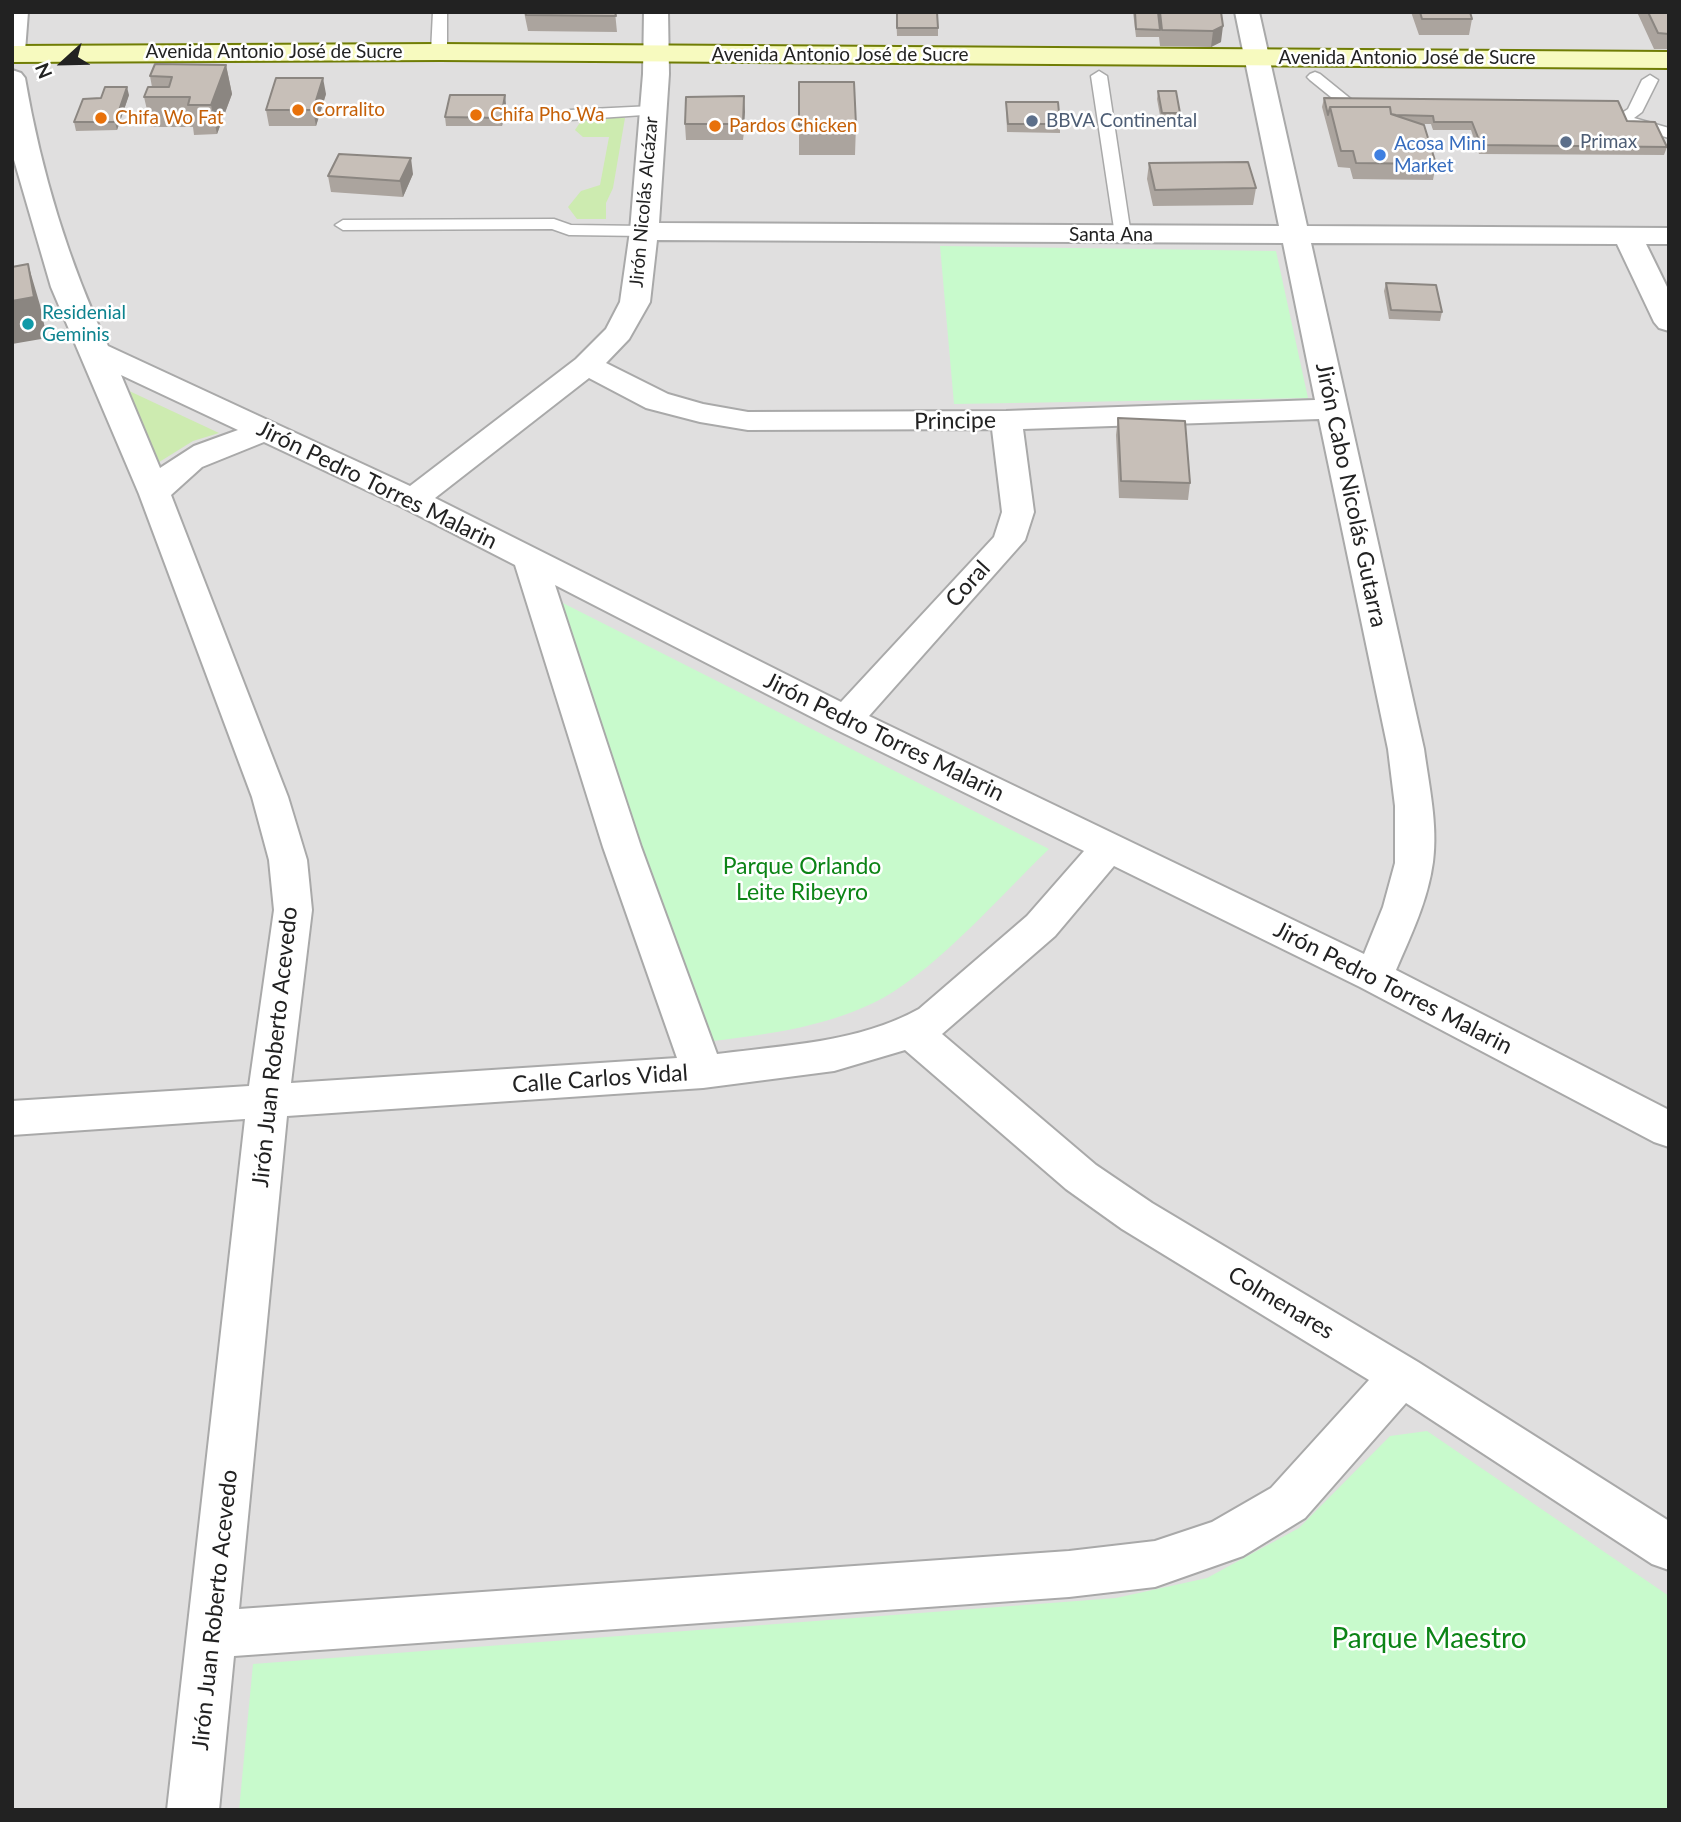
<!DOCTYPE html>
<html>
<head>
<meta charset="utf-8">
<style>
  body { margin:0 }
  #map { position:relative; width:1681px; height:1822px; overflow:hidden; background:#f2efe9; font-family:Lato,sans-serif }
  canvas { display:block }
  .frame { position:absolute; inset:0; border:14px solid #222; pointer-events:none }
  .north { position:absolute; left:28px; top:28px; width:70px; height:70px; -webkit-text-stroke:5px #fff; paint-order:stroke; rotate:248deg; font-size:19px; font-weight:700; line-height:28px; text-align:center; color:#222 }
  .north::after { content:''; display:block; margin:auto; width:24px; height:32px; background:#222; clip-path:polygon(50% 0,100% 100%,50% 72%,0 100%) }
</style>
</head>
<body>
<div id="map">
<canvas width="1681" height="1822"></canvas>
<div class="frame"></div>
<div class="north">N</div>
</div>
<script>
const c = document.querySelector('canvas').getContext('2d');
c.lineJoin = 'round';
function paint(path, color) { c.fillStyle = color; c.fill(path, 'evenodd'); }
function stroke(path, color, width, dash) { c.strokeStyle = color; c.lineWidth = width; c.lineCap = dash ? 'butt' : 'round'; c.setLineDash(dash || []); c.stroke(path); }
function write(font, color, halo, rows, align = 'center') {
  c.font = font + ' Lato,sans-serif'; c.lineWidth = 5; c.setLineDash([]); c.textBaseline = 'middle'; c.strokeStyle = halo; c.fillStyle = color; for (const [text, x, y, turn = 0] of rows) {
    c.save(); c.translate(x, y); c.rotate((+turn || 0) * Math.PI / 180); c.textAlign = isNaN(turn) ? turn : align; if (halo) c.strokeText(text, 0, 0); c.fillText(text, 0, 0); c.restore();
  }
}
paint(new Path2D(`
  M12 12H1669V1810H12Z`), '#e0dfdf');
paint(new Path2D(`
  M599 118H625L613 188 606 203V219H577L568 207 581 191 600 185 609 137H583L575 130 581 121Z
  M125 389 219 433 193 441 156 464Z`), '#cdebb0');
paint(new Path2D(`
  M940 246 1276 251 1308 398 954 404Z
  M549 596 1049 849C1000 896 941 965 883 998 831 1026 771 1034 713 1041Z
  M1427 1431 1669 1596V1810H239L253 1664 1116 1598 1207 1578 1299 1528 1390 1436Z`), '#c8facc');
const service = new Path2D(`
  M433 12H447V52L439 57 431 52Z
  M1099 71 1107 76 1131 235 1123 240 1115 235 1091 76Z
  M1315 72 1320 74 1357 104 1360 107 1357 110H1347L1310 80 1307 77 1310 74Z
  M1650 75 1658 80 1642 112 1634 118 1669 128V138L1615 122 1613 119 1628 109 1642 80Z
  M652 106 660 111 658 114 570 120 562 115 570 110Z
  M554 219 571 225 644 226 652 231 644 236 569 235 552 229 343 230 335 225 343 220Z`);
const minor = new Path2D(`
  M12 12H28L25 51 21 56 12 59Z
  M644 12H668L669 74 659 223 1279 226 1235 12H1259L1307 226 1669 228V244H1646L1669 291V331L1659 328 1654 322 1617 244 1311 243 1424 749C1429 786 1438 825 1433 862 1428 900 1411 935 1396 970L1669 1110V1147L1654 1142 1360 987 1114 866 1055 936 942 1034 1096 1165 1152 1203 1418 1362 1669 1521V1570L1652 1564 1406 1403 1305 1518 1243 1556 1155 1587 1069 1597 234 1656 219 1810H167L245 1119 12 1135V1101L249 1086 274 910 269 860 252 797 139 494 51 287 12 153V70L21 73 25 78C41 171 68 261 108 346L410 486 576 359 606 329 620 302 630 231 643 74ZM657 240 1283 243 1315 400 1006 411 748 412 703 404 668 394 606 363 629 339 650 302ZM121 375 238 430 194 446 160 468ZM589 378 646 408 700 422 748 430 992 429 1002 512 994 537 841 702 435 498ZM1319 419 1388 749 1395 806V863L1383 907 1364 954 869 716 1025 540 1034 512 1023 429ZM264 442 402 507 515 565 603 847 677 1058 291 1083 312 910 307 860 288 797 171 495 202 467ZM555 585 833 728 1084 851 1027 916 919 1009C858 1043 784 1045 717 1054L641 847ZM905 1050 1066 1189 1122 1229 1369 1380 1271 1488 1212 1522 1155 1541 1069 1551 239 1609 287 1116 703 1088 834 1071Z`);
const secondary = new Path2D(`
  M439 44 1669 52V68L439 60 12 62V46Z`);
stroke(service, '#a9a9a9', 3);
stroke(minor, '#a9a9a9', 4);
stroke(secondary, '#707d05', 4);
paint(service, '#fff');
paint(minor, '#fff');
paint(secondary, '#f7fabf');
paint(new Path2D(`
  M524 12H615L617 32 528 31Z
  M896 12 938 28V36H897Z
  M1133 12H1221V42L1211 47 1160 46 1159 37H1136Z
  M1411 12H1470L1472 19 1469 35H1419Z
  M1637 12H1669V49H1654Z
  M226 65 232 94 217 134 194 135 193 127H151L144 97 152 87 150 76Z
  M799 82 856 125 855 155H799Z
  M1158 91 1180 113 1179 121H1161L1157 99Z
  M326 94 316 126H269L266 110Z
  M129 95 117 130 76 131 74 122 101 98Z
  M744 96 743 140H686L685 124Z
  M1324 98 1627 121 1667 147 1664 155 1479 154 1471 130H1433L1431 124H1420L1436 164 1433 180 1353 179 1350 168 1338 167 1322 107Z
  M1006 102 1060 124V133L1007 132Z
  M506 104 502 126H446L445 117Z
  M1149 163 1256 188 1253 205 1153 206 1147 179Z
  M413 174 403 197 331 192 328 176Z
  M1386 283 1442 312 1440 321 1389 319 1384 291Z
  M1118 418 1190 483 1188 500 1119 498 1116 435Z`), '#aba49e');
paint(new Path2D(`
  M1223 26 1221 42 1211 47 1213 31Z
  M226 65 232 94 217 134 211 105Z
  M323 78 326 94 316 126 313 110Z
  M127 87 129 95 117 130 115 122Z
  M505 95 506 104 502 126 501 118Z
  M744 96 745 112 743 140V124Z
  M411 158 413 174 403 197 400 181Z
  M28 264 40 305 47 338 12 344V301Z`), '#8b8681');
const building = new Path2D(`
  M526 12H615L616 16 526 15Z
  M897 12H937L938 28H897Z
  M1135 12H1158L1160 30 1136 29Z
  M1160 12H1221L1223 26 1213 31 1162 30Z
  M1420 12H1470L1472 19H1422Z
  M1648 12H1669V34L1658 33Z
  M155 64 226 65 211 105H188L190 97H144L148 87H169L172 77 150 76Z
  M276 78H323L313 110H266Z
  M799 82H854L856 125H799Z
  M105 87H127L115 122H74L83 99 101 98Z
  M1158 91H1176L1180 113H1162Z
  M450 95H505L501 118 445 117Z
  M744 96 743 124H685L686 97Z
  M1324 98 1618 101 1627 121 1655 122 1667 147 1481 145 1472 122H1434L1433 116 1396 115 1391 114 1390 107H1330L1328 115Z
  M1006 102H1058L1060 124H1008Z
  M1330 107H1390L1391 114 1424 125 1436 164 1356 163 1353 151H1341Z
  M339 154 411 158 400 181 328 176Z
  M1248 162 1256 188 1155 190 1149 163Z
  M28 264 34 297 12 301V267Z
  M1386 283 1436 285 1442 312 1391 310Z
  M1118 418 1185 421 1190 483 1121 481Z`);
paint(building, '#c7bfb8');
stroke(building, '#8b8681', 2);
for (const [x, y, r, color] of [
  [298,110,7,"#e8710a"],
  [476,115,7,"#e8710a"],
  [101,118,7,"#e8710a"],
  [1032,121,7,"#5c6f8a"],
  [715,126,7,"#e8710a"],
  [1566,142,7,"#5c6f8a"],
  [1380,155,7,"#3f7fe0"],
  [28,324,7,"#0f9aa8"]
]) { const dot = new Path2D(); dot.arc(x, y, r, 0, 2 * Math.PI); c.fillStyle = color; c.fill(dot); stroke(dot, '#fff', 2.5); }
write('19px', '#222', '#fff', [
  ["Avenida Antonio José de Sucre",274,52],
  ["Avenida Antonio José de Sucre",840,55],
  ["Avenida Antonio José de Sucre",1407,58],
  ["Jirón Nicolás Alcázar",644,202,-85],
  ["Santa Ana",1111,235]
]);
write('19px', '#c56008', '#fff', [
  ["Corralito",312,110],
  ["Chifa Pho Wa",490,115],
  ["Chifa Wo Fat",115,118],
  ["Pardos Chicken",729,126]
], 'left');
write('19px', '#4e5e75', '#fff', [
  ["BBVA Continental",1046,121],
  ["Primax",1580,142]
], 'left');
write('19px', '#366cbe', '#fff', [
  ["Acosa Mini",1394,144],
  ["Market",1394,166]
], 'left');
write('19px', '#0d838f', '#fff', [
  ["Residenial",42,313],
  ["Geminis",42,335]
], 'left');
write('23px', '#222', '#fff', [
  ["Principe",955,421,-1],
  ["Jirón Pedro Torres Malarin",377,485,26],
  ["Jirón Cabo Nicolás Gutarra",1351,495,78],
  ["Coral",968,584,-48],
  ["Jirón Pedro Torres Malarin",884,737,26],
  ["Jirón Pedro Torres Malarin",1393,988,27],
  ["Jirón Juan Roberto Acevedo",275,1047,-84],
  ["Calle Carlos Vidal",600,1079,-4],
  ["Colmenares",1281,1303,31],
  ["Jirón Juan Roberto Acevedo",215,1610,-84]
]);
write('23px', '#0c8416', '#fff', [
  ["Parque Orlando",802,867],
  ["Leite Ribeyro",802,893]
]);
write('28px', '#0c8416', '#fff', [
  ["Parque Maestro",1429,1639]
]);
</script>
</body>
</html>
